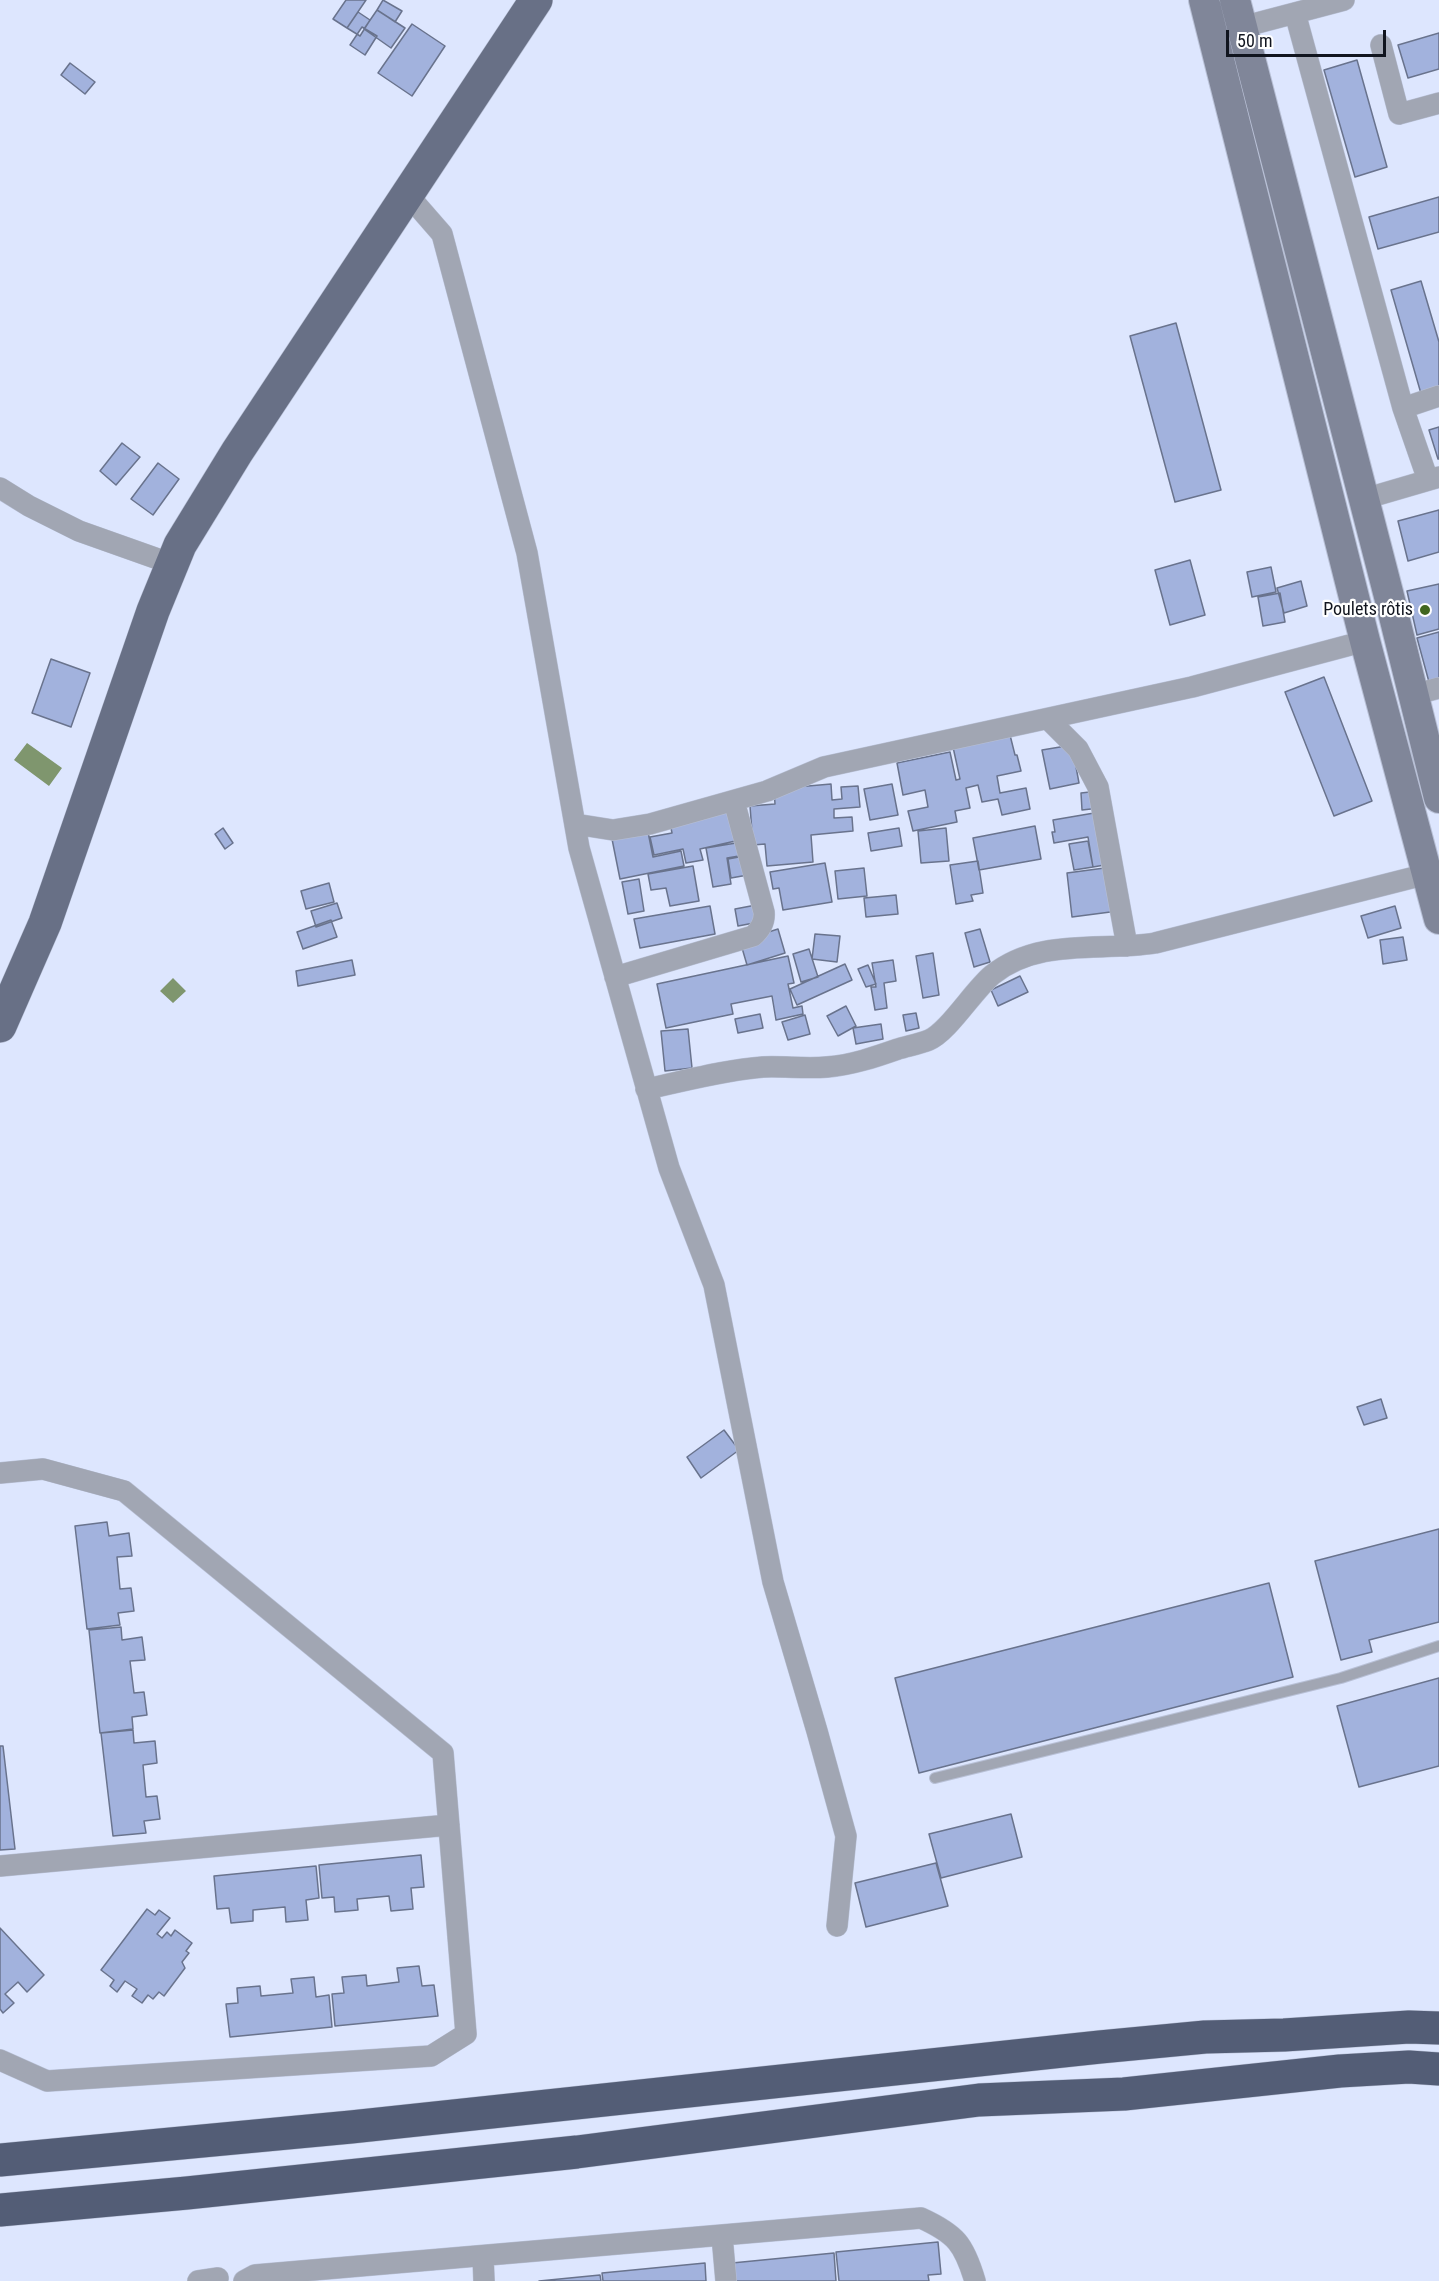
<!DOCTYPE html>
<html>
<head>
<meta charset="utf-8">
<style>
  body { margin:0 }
  #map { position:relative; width:1439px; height:2281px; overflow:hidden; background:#dde6fe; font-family:"Roboto Condensed",sans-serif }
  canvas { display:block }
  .scale { position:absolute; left:1226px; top:30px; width:160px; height:27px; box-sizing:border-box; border:3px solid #11151f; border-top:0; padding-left:8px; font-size:18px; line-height:21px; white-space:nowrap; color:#11151f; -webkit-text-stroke:4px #fff; paint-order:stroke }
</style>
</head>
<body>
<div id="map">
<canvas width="1439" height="2281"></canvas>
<div class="scale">50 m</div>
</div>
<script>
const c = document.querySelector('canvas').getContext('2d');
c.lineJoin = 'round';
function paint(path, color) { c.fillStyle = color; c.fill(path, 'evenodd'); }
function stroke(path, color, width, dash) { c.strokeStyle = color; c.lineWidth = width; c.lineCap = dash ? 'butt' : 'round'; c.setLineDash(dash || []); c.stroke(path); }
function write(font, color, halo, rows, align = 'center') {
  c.font = font + ' "Roboto Condensed",sans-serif'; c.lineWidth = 4.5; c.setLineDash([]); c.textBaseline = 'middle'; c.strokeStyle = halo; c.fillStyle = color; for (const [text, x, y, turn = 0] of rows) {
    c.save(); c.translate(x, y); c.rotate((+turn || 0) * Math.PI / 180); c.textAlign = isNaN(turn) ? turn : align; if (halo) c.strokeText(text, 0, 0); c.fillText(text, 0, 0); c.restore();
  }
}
paint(new Path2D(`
  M27 743 62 768 49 786 14 760Z
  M173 978 186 991 173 1003 160 991Z`), '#7f966e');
const building = new Path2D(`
  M346 0H366L347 28 333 19Z
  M383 0 402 11 395 22 377 10Z
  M377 10 405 28 391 48 364 29Z
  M358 12 370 20 360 36 347 28Z
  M412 24 445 46 412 96 378 73Z
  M362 27 377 36 365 55 350 45Z
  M1439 33V69L1408 78 1398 45Z
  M1357 60 1387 167 1355 177 1324 70Z
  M70 63 95 82 85 94 61 75Z
  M1439 197V232L1378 249 1369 217Z
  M1421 281 1439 342V393L1422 397 1391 290Z
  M1176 323 1221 490 1175 502 1130 336Z
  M1439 427V459H1438L1429 430Z
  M122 443 140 457 116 485 100 471Z
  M158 463 179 479 153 515 131 499Z
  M1439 510V552L1408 561 1398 521Z
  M1190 560 1205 615 1170 625 1155 570Z
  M1271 567 1276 592 1252 597 1247 572Z
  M1301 581 1307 606 1284 613 1277 588Z
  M1439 584V629L1417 635 1407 591Z
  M1280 593 1285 622 1263 626 1258 597Z
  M1439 632V679L1429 682 1417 638Z
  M51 659 90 673 71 727 32 713Z
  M1324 677 1372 801 1334 816 1285 692Z
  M1010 735 1015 755H1017L1021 771 997 776 1000 793 1026 788 1030 809 1002 815 998 799 982 802 978 785 966 788 970 808 955 811 957 822 913 831 908 811 928 807 925 790 903 795 897 763 950 752 956 780 960 779 953 747Z
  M1072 745 1079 783 1050 789 1042 750Z
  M831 784 832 800 842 799 841 787 858 786 860 807 834 809V818L852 817 853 831 811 835 813 862 767 866 765 844 753 845 750 806 775 804 774 789Z
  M892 784 898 815 870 820 864 789Z
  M1107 790 1109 807 1082 810 1081 793Z
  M738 808 753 837 700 849 703 860 686 863 683 849 654 855 650 837 672 833 670 823Z
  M1100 812 1116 863 1093 867 1088 837 1054 843 1052 832H1055L1053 820Z
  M1035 826 1041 859 979 870 973 838Z
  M647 827 653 857 681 851 684 866 620 879 611 834Z
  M223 828 233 843 225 849 215 834Z
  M899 828 902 846 871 851 868 833Z
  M946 828 949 861 921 863 918 831Z
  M1088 841 1093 867 1074 870 1069 844Z
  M736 843 739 856 727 858 731 884 713 887 706 848Z
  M755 854 759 873 731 878 728 859Z
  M978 861 983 893 971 895 973 901 956 904 950 865Z
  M825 863 832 902 783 910 779 888 773 889 770 872Z
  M693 866 699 901 670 906 666 888 651 890 648 874Z
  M1112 867 1118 911 1072 917 1067 873Z
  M864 868 867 896 838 899 835 871Z
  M639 879 644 911 628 914 622 882Z
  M329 883 334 902 306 909 301 891Z
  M896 895 898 914 866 917 864 898Z
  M337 903 342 918 316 927 311 911Z
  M756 905 759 922 738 926 735 909Z
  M710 906 715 934 640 948 634 919Z
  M1395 906 1401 928 1368 938 1361 916Z
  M331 920 337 937 303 949 297 932Z
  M778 929 785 953 747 965 740 941Z
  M980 929 990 962 974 967 965 933Z
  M815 934 840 936 837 962 812 959Z
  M1403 937 1407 960 1383 964 1380 940Z
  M809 949 818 977 801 982 793 954Z
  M933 953 939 995 923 998 916 956Z
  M788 956 794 983 788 984 793 1008 802 1006 803 1014 776 1020 772 996 731 1004 733 1014 666 1028 657 984Z
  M352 960 355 975 298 986 296 971Z
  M893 960 896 981 884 983 887 1008 875 1010 871 987H876L872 963Z
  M845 964 852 980 797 1005 790 989Z
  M868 965 876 984 866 987 858 969Z
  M1020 976 1028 992 998 1006 991 990Z
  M846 1006 856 1026 838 1036 827 1016Z
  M916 1013 919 1028 906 1031 903 1015Z
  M760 1014 763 1028 738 1033 735 1019Z
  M805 1015 810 1034 788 1040 782 1022Z
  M881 1024 883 1039 856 1044 853 1028Z
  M688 1029 692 1068 665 1071 661 1031Z
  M1381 1399 1387 1418 1364 1425 1357 1407Z
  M724 1430 739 1450 701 1478 687 1457Z
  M107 1522 109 1536 129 1533 132 1556 117 1557 120 1589 131 1588 134 1611 118 1613 120 1625 87 1629 75 1526Z
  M1439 1529V1622L1369 1640 1372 1652 1341 1660 1315 1561Z
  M1269 1583 1293 1677 919 1773 895 1678Z
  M121 1627 122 1640 142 1637 145 1660 130 1661 134 1693 144 1692 147 1715 132 1717 133 1729 100 1733 89 1630Z
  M1439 1678V1766L1359 1787 1337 1706Z
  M133 1730 134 1743 155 1741 157 1763 143 1765 146 1797 157 1796 160 1819 144 1821 146 1833 113 1836 101 1733Z
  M0 1746H3L15 1849 0 1850Z
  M1011 1814 1022 1857 941 1878 929 1834Z
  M421 1855 424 1887 411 1888 413 1909 391 1911 389 1896 357 1899 358 1910 335 1912 334 1897 322 1898 319 1865Z
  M936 1863 948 1906 866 1927 855 1883Z
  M316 1866 319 1898 306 1900 308 1920 286 1922 285 1907 253 1910V1921L231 1923 229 1908 217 1909 214 1876Z
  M147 1909 155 1915 159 1910 170 1918 157 1934 162 1938 167 1932 171 1936 175 1930 192 1943 186 1951 189 1953 182 1962 185 1968 164 1996 159 1992 153 1999 148 1995 142 2003 132 1996 137 1989 125 1981 117 1992 110 1986 114 1980 101 1970Z
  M0 1928 44 1975 27 1992 18 1982 5 1994 14 2003 3 2013 0 2009Z
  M419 1966 422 1986 434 1985 438 2016 335 2026 332 1994 344 1993 342 1977 366 1975 367 1986 399 1982 397 1968Z
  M314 1977 316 1997 329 1995 332 2027 230 2037 226 2004 238 2003 237 1988 260 1986 261 1996 293 1993 291 1979Z
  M938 2242 941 2274 928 2275 929 2281H839L836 2252Z
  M834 2253 836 2281H733L732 2263Z
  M705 2263 706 2281H603L602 2273Z
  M600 2275 601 2281H539Z`);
paint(building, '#a2b2dd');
stroke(building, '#69738d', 1.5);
const service = new Path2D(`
  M935 1778 1341 1678 1439 1646`);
const minor = new Path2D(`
  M1295 13 1403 408 1428 480
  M1242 27 1344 0
  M1381 45 1399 114 1439 103
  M408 195 442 234 527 553 579 848 669 1168 714 1285 773 1582 817 1731 846 1836 837 1926
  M1403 408 1439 396
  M0 488 29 506 79 531 172 564
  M1364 499 1439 477
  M1413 695 1439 688
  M1049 720 1078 749 1098 787 1127 946
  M575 824 613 830 650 824 767 791 824 767 1192 687 1365 641
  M615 977 753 936C761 929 765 922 764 912L734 801
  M646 1089C685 1081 724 1070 763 1067 784 1066 806 1069 827 1067 852 1065 875 1057 898 1049 908 1046 919 1044 929 1040 948 1032 973 991 992 975 1039 937 1100 952 1155 943L1427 874
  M0 1473 43 1469 124 1491 443 1753 466 2034 431 2056 47 2081 0 2060
  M0 1866 449 1825
  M722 2236 726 2281
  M483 2256 484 2281
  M198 2281 218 2278
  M244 2281 255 2275 921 2218C956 2234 964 2244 975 2281`);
const secondary = new Path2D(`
  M1204 0 1365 641 1439 919
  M1235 0 1390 600 1439 798`);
const primary = new Path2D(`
  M0 1026 45 923 153 611 180 545 237 452 536 0`);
const motorway = new Path2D(`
  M0 2160 351 2127 1100 2047 1205 2037 1284 2035 1409 2027 1439 2028
  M0 2210 187 2193 577 2152 979 2100 1124 2094 1340 2071 1409 2067 1439 2069`);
stroke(service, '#b8c0d6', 12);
stroke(minor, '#b8c0d6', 22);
stroke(secondary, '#b8c0d6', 32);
stroke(primary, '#b8c0d6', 34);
stroke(motorway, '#b8c0d6', 34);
stroke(service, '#a1a6b3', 10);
stroke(minor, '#a1a6b3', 21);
stroke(secondary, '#808699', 30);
stroke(primary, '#687086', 33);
stroke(motorway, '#535d76', 33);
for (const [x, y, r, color] of [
  [1425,610,6,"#41661f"]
]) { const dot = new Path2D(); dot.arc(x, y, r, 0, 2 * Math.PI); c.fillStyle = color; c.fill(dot); stroke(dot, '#fff', 2); }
write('18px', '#11151f', '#fff', [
  ["Poulets rôtis",1413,610]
], 'right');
</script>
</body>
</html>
